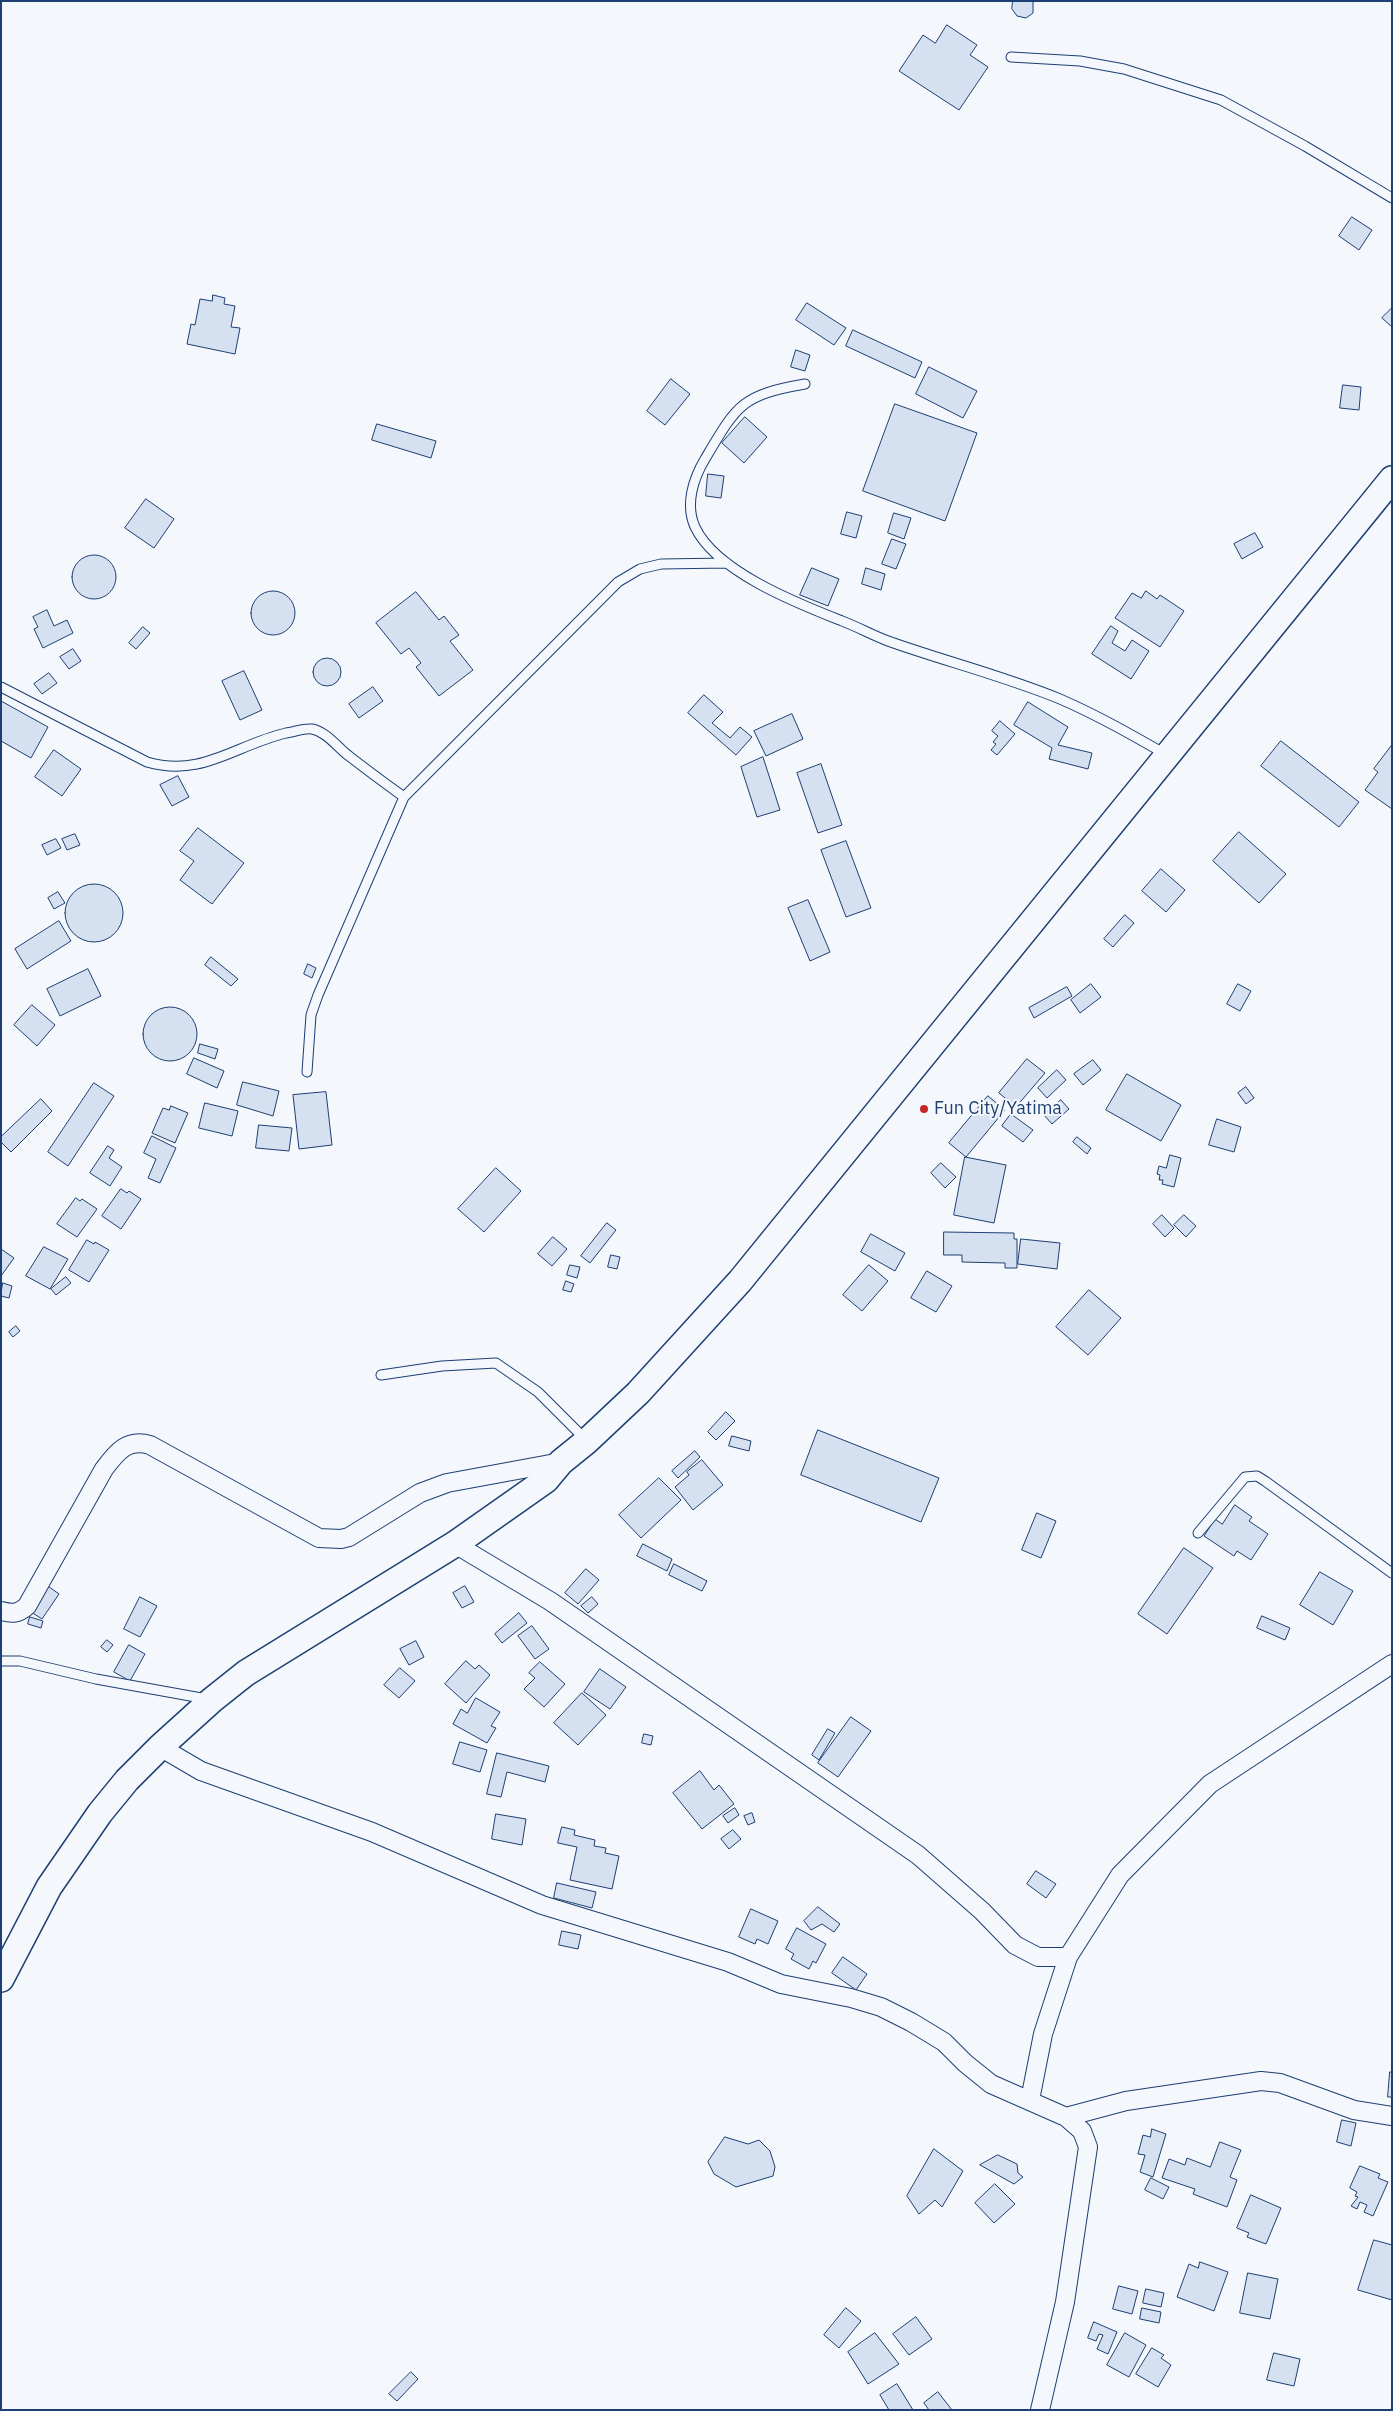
<!DOCTYPE html>
<html>
<head>
<meta charset="utf-8">
<style>
  body { margin:0 }
  #map { position:relative; width:1393px; height:2411px; overflow:hidden; background:#f4f7fb; font-family:"IBM Plex Sans",sans-serif }
  canvas { display:block }
  .frame { position:absolute; inset:0; border:2px solid #1d3f73; pointer-events:none }
</style>
</head>
<body>
<div id="map">
<canvas width="1393" height="2411"></canvas>
<div class="frame"></div>
</div>
<script>
const c = document.querySelector('canvas').getContext('2d');
c.lineJoin = 'round';
function paint(path, color) { c.fillStyle = color; c.fill(path, 'evenodd'); }
function stroke(path, color, width, dash) { c.strokeStyle = color; c.lineWidth = width; c.lineCap = dash ? 'butt' : 'round'; c.setLineDash(dash || []); c.stroke(path); }
function write(font, color, halo, rows, align = 'center') {
  c.font = font + ' "IBM Plex Sans",sans-serif'; c.lineWidth = 4; c.setLineDash([]); c.textBaseline = 'middle'; c.strokeStyle = halo; c.fillStyle = color; for (const [text, x, y, turn = 0] of rows) {
    c.save(); c.translate(x, y); c.rotate((+turn || 0) * Math.PI / 180); c.textAlign = isNaN(turn) ? turn : align; if (halo) c.strokeText(text, 0, 0); c.fillText(text, 0, 0); c.restore();
  }
}
const building = new Path2D(`
  M1013 1H1033V13L1026 18 1017 16 1012 9Z
  M947 25 977 45 970 55 988 67 959 110 899 71 923 35 935 43Z
  M1352 217 1372 230 1359 250 1339 236Z
  M213 295 225 298 224 304 235 306 231 327 240 328 235 354 187 344 191 324 195 325 200 299 212 301Z
  M807 303 846 328 834 345 796 320Z
  M1392 308V327L1382 318Z
  M853 330 922 362 915 378 846 346Z
  M796 350 810 355 805 371 791 367Z
  M929 367 977 391 963 418 916 394Z
  M671 379 690 394 665 425 647 411Z
  M1343 385 1361 387 1359 410 1340 408Z
  M895 404 977 433 945 521 863 491Z
  M745 417 767 437 744 463 722 443Z
  M377 424 436 441 431 458 372 440Z
  M708 474 724 476 721 498 706 496Z
  M146 499 174 519 154 548 125 528Z
  M847 512 862 516 856 538 841 534Z
  M894 513 911 518 904 539 888 533Z
  M1255 533 1263 547 1242 559 1234 544Z
  M892 539 906 544 896 569 882 564Z
  M72 577a22 22 0 1 1 44 0a22 22 0 1 1-44 0Z
  M812 568 839 579 828 606 800 595Z
  M866 568 885 574 881 590 862 584Z
  M251 613a22 22 0 1 1 44 0a22 22 0 1 1-44 0Z
  M1146 591 1157 599 1160 595 1184 611 1160 647 1115 618 1132 593 1141 598Z
  M416 592 439 620 444 616 459 635 450 641 473 670 439 696 416 667 421 663 409 648 401 654 376 623Z
  M47 610 54 626 67 620 73 633 43 648 34 629 38 627 33 617Z
  M1111 626 1118 631 1112 643 1125 651 1132 640 1149 651 1131 679 1092 654Z
  M143 627 150 633 136 649 129 643Z
  M73 649 81 661 69 669 60 657Z
  M313 672a14 14 0 1 1 28 0a14 14 0 1 1-28 0Z
  M244 671 262 710 240 720 222 681Z
  M49 673 57 683 42 694 34 684Z
  M373 687 383 701 359 718 349 704Z
  M704 695 723 712 712 723 730 738 740 727 752 737 736 755 688 713Z
  M1 701 48 727 31 758 1 741Z
  M1028 702 1068 727 1058 745 1092 753 1088 769 1049 759 1052 748 1014 725Z
  M792 714 803 739 766 756 754 731Z
  M1000 721 1015 734 997 755 991 750 996 744 993 742 998 736 992 731Z
  M1281 741 1359 802 1339 827 1261 766Z
  M1392 745V809L1365 790 1378 772 1374 769Z
  M54 750 81 769 62 796 35 777Z
  M763 757 780 810 757 817 741 767Z
  M821 764 842 825 818 833 797 773Z
  M178 776 189 797 172 806 160 785Z
  M198 828 244 863 212 904 180 880 194 861 180 851Z
  M1239 832 1286 874 1259 903 1213 861Z
  M75 834 80 845 67 850 62 839Z
  M56 839 61 848 47 855 42 845Z
  M846 841 871 908 846 917 821 850Z
  M1161 869 1185 890 1166 912 1142 891Z
  M65 913a29 29 0 1 1 58 0a29 29 0 1 1-58 0Z
  M58 892 65 903 54 909 48 898Z
  M808 900 830 952 810 961 788 908Z
  M1125 915 1134 923 1113 947 1104 939Z
  M59 921 71 941 27 969 15 949Z
  M211 957 238 979 231 986 205 965Z
  M308 964 316 968 312 978 304 974Z
  M88 969 101 996 60 1016 47 989Z
  M1091 984 1101 997 1080 1013 1071 1000Z
  M1238 984 1251 991 1240 1011 1227 1004Z
  M1067 987 1072 996 1034 1018 1029 1008Z
  M32 1005 55 1025 37 1046 14 1025Z
  M143 1034a27 27 0 1 1 54 0a27 27 0 1 1-54 0Z
  M200 1044 218 1049 215 1059 198 1053Z
  M194 1058 224 1071 217 1088 187 1074Z
  M1027 1059 1045 1073 1016 1107 999 1093Z
  M1093 1060 1101 1070 1083 1085 1074 1074Z
  M1057 1070 1066 1080 1047 1098 1038 1088Z
  M1127 1074 1181 1105 1161 1141 1106 1110Z
  M243 1082 279 1091 273 1116 237 1105Z
  M94 1083 114 1096 68 1166 48 1152Z
  M1246 1087 1254 1098 1246 1104 1238 1093Z
  M326 1092 332 1145 299 1149 293 1095Z
  M988 1096 1005 1110 966 1157 949 1143Z
  M41 1099 52 1111 11 1152 1 1142V1137Z
  M1061 1100 1069 1109 1052 1124 1044 1115Z
  M205 1103 238 1111 232 1136 199 1128Z
  M171 1106 188 1113 175 1143 152 1133 163 1108 169 1110Z
  M1011 1114 1033 1130 1023 1142 1002 1126Z
  M1217 1119 1241 1127 1234 1152 1209 1145Z
  M259 1125 292 1128 289 1151 256 1148Z
  M152 1136 176 1148 160 1183 148 1178 156 1159 144 1153Z
  M1077 1137 1091 1148 1087 1154 1073 1142Z
  M108 1146 114 1150 109 1158 122 1167 110 1186 90 1173Z
  M1170 1155 1181 1158 1174 1187 1162 1184 1163 1180H1159L1160 1175 1157 1174 1159 1166 1166 1168Z
  M965 1157 1006 1165 994 1223 954 1215Z
  M941 1163 956 1177 945 1188 931 1173Z
  M496 1168 521 1191 484 1232 458 1209Z
  M121 1189 127 1193 129 1191 141 1199 121 1229 102 1216Z
  M76 1198 80 1201 82 1199 97 1209 77 1237 57 1224Z
  M1162 1215 1174 1228 1165 1237 1153 1224Z
  M1184 1215 1196 1226 1186 1237 1174 1225Z
  M607 1223 616 1230 590 1263 581 1256Z
  M944 1232 1014 1233V1239H1017V1268H1005V1263L962 1262V1255H944Z
  M871 1234 905 1253 895 1271 861 1252Z
  M553 1237 567 1249 552 1266 538 1254Z
  M1021 1239 1060 1243 1057 1269 1018 1264Z
  M87 1240 94 1244 95 1242 109 1250 89 1282 69 1270Z
  M44 1247 68 1259 50 1289 26 1276Z
  M1 1249 14 1258 1 1276Z
  M611 1255 620 1257 617 1269 608 1267Z
  M570 1265 580 1267 577 1278 567 1275Z
  M869 1265 888 1281 862 1311 843 1295Z
  M927 1271 952 1286 936 1312 911 1298Z
  M66 1277 71 1283 56 1295 51 1289Z
  M566 1281 574 1284 571 1292 563 1290Z
  M3 1283 12 1286 9 1298 1 1296Z
  M1089 1290 1121 1318 1088 1355 1056 1327Z
  M16 1326 20 1331 13 1337 9 1332Z
  M726 1412 735 1421 716 1440 708 1432Z
  M818 1430 939 1478 921 1522 801 1475Z
  M732 1436 751 1441 749 1451 729 1446Z
  M695 1451 700 1457 678 1478 672 1471Z
  M702 1460 723 1485 693 1510 675 1487 689 1475 687 1472Z
  M659 1478 681 1500 641 1538 619 1515Z
  M1235 1505 1252 1517 1249 1521 1268 1534 1251 1560 1237 1551 1234 1556 1204 1536 1215 1519 1222 1524Z
  M1037 1513 1056 1521 1041 1558 1022 1550Z
  M643 1544 672 1559 667 1571 637 1556Z
  M1184 1548 1213 1568 1167 1634 1138 1614Z
  M674 1564 707 1581 702 1591 669 1575Z
  M586 1569 599 1580 578 1604 565 1593Z
  M1320 1572 1353 1591 1333 1625 1300 1605Z
  M48 1586 59 1594 42 1619 31 1612Z
  M465 1586 474 1602 462 1608 453 1593Z
  M140 1597 157 1606 140 1637 124 1629Z
  M592 1597 598 1604 588 1613 581 1606Z
  M519 1613 527 1623 502 1643 495 1634Z
  M1262 1616 1290 1628 1285 1640 1257 1628Z
  M30 1617 43 1621 41 1628 28 1624Z
  M532 1626 549 1649 535 1659 518 1636Z
  M107 1640 113 1645 107 1652 101 1647Z
  M416 1641 424 1657 409 1665 400 1649Z
  M129 1645 145 1654 130 1681 114 1672Z
  M466 1661 475 1669 479 1665 490 1675 466 1703 445 1684Z
  M540 1662 565 1684 544 1707 524 1689 535 1678 529 1673Z
  M400 1668 415 1681 399 1698 384 1685Z
  M600 1669 626 1687 610 1709 584 1692Z
  M582 1693 606 1715 578 1745 554 1723Z
  M476 1698 500 1712 491 1726 496 1728 487 1743 453 1724 461 1709 467 1713Z
  M851 1717 871 1731 838 1777 818 1763Z
  M828 1729 835 1733 819 1760 812 1755Z
  M644 1734 653 1736 651 1745 642 1743Z
  M460 1742 487 1750 480 1772 453 1764Z
  M497 1753 549 1766 545 1782 507 1772 501 1797 487 1794Z
  M700 1771 714 1790 719 1785 734 1804 702 1829 673 1793Z
  M735 1808 739 1815 728 1823 723 1816Z
  M752 1813 755 1822 748 1825 744 1816Z
  M496 1814 526 1819 522 1845 492 1839Z
  M562 1827 575 1830 574 1835 595 1840 594 1846 606 1848 605 1853 619 1856 612 1889 570 1880 577 1847 558 1843Z
  M733 1830 741 1839 729 1849 721 1839Z
  M1036 1871 1056 1884 1046 1898 1027 1884Z
  M557 1883 596 1892 592 1908 554 1898Z
  M818 1907 840 1924 834 1932 822 1924 811 1930 804 1921Z
  M751 1909 778 1921 768 1944 757 1939 755 1944 739 1937Z
  M797 1928 826 1944 816 1963 813 1961 809 1969 791 1959 794 1954 786 1949Z
  M562 1931 581 1935 578 1949 559 1945Z
  M843 1957 867 1974 856 1990 832 1973Z
  M1390 2072H1392V2097H1388Z
  M1342 2120 1356 2123 1351 2146 1337 2142Z
  M1152 2129 1166 2134 1153 2177 1140 2172 1145 2155 1138 2154 1143 2135 1150 2137Z
  M725 2137 748 2144 759 2140 770 2151 775 2167 773 2176 736 2187 714 2174 708 2162Z
  M1220 2142 1241 2150 1230 2177 1237 2180 1227 2207 1193 2194 1195 2189 1162 2178 1169 2159 1185 2165 1187 2158 1210 2167Z
  M934 2149 963 2171 942 2207 935 2200 919 2214 907 2196Z
  M998 2155 1017 2164 1018 2173 1023 2177 1014 2184 980 2165Z
  M1360 2166 1380 2174 1378 2178 1388 2182 1373 2216 1364 2212 1367 2205 1360 2202 1357 2209 1351 2206 1358 2197 1355 2196 1357 2192 1350 2188Z
  M1151 2178 1169 2187 1163 2199 1145 2190Z
  M995 2184 1015 2204 994 2223 975 2203Z
  M1251 2195 1281 2208 1266 2244 1247 2237 1249 2233 1237 2228Z
  M1374 2240 1392 2245V2300L1358 2290Z
  M1200 2262 1228 2272 1214 2311 1177 2297 1189 2264 1198 2268Z
  M1248 2273 1278 2279 1270 2319 1240 2313Z
  M1119 2286 1138 2291 1132 2314 1113 2309Z
  M1146 2289 1164 2293 1161 2307 1143 2303Z
  M846 2308 861 2321 839 2348 824 2335Z
  M1142 2308 1161 2312 1159 2323 1140 2319Z
  M916 2317 932 2339 909 2355 893 2334Z
  M1094 2322 1117 2332 1108 2354 1097 2349 1103 2335 1099 2334 1096 2341 1088 2338Z
  M875 2333 899 2364 868 2384 848 2352Z
  M1125 2333 1146 2345 1129 2377 1107 2365Z
  M1152 2348 1164 2355 1161 2358 1171 2365 1158 2387 1136 2374Z
  M1274 2353 1300 2359 1294 2386 1267 2380Z
  M411 2372 418 2379 397 2401 389 2394Z
  M897 2384 913 2410H889L880 2395Z
  M938 2392 952 2410H929L924 2403Z`);
paint(building, '#d5e0f0');
stroke(building, '#1d3f73', 1);
const lane = new Path2D(`
  M1011 57 1080 61 1124 69 1221 100 1305 146 1392 198
  M805 384C741 395 737 405 705 459 693 479 685 505 695 527 716 572 799 604 842 621 858 627 872 635 888 641 944 661 1004 676 1060 699 1097 715 1132 735 1167 755
  M1 687 147 762C202 778 235 745 286 733 294 732 304 728 312 729 327 732 338 748 349 756 367 770 386 784 404 797
  M307 1072 311 1015 318 995 404 797 618 582 640 569 661 564 727 563
  M381 1375 442 1366 496 1363 538 1392 585 1439
  M1198 1533 1245 1477 1257 1476 1265 1481 1392 1573
  M1 1661H20L96 1679 207 1699`);
const street = new Path2D(`
  M455 1544 550 1601 918 1855 982 1911 1015 1945 1038 1957H1068L1120 1875 1210 1784 1392 1664
  M1 1611C12 1614 18 1614 27 1606L104 1469C116 1453 127 1438 150 1445L319 1538 341 1539 349 1537 420 1493 447 1483 561 1462
  M160 1747 201 1771 372 1832 542 1905 728 1962 781 1984 851 1998 881 2007 911 2022 944 2042 965 2063 991 2084 1066 2117 1082 2131 1088 2147 1065 2302 1040 2410
  M1030 2100 1043 2034 1068 1957
  M1066 2117 1126 2101 1261 2081 1280 2083 1354 2110 1392 2116`);
const secondary = new Path2D(`
  M1 1979 49 1887 100 1813 127 1780 160 1747 212 1700 246 1673 455 1544 546 1480 561 1462 587 1441 638 1393 740 1281 1392 479`);
stroke(lane, '#1d3f73', 11);
stroke(street, '#1d3f73', 20);
stroke(secondary, '#1d3f73', 28);
stroke(lane, '#f4f7fb', 9);
stroke(street, '#f4f7fb', 18);
stroke(secondary, '#f4f7fb', 25);
for (const [x, y, r, color] of [
  [924,1109,5,"#c62828"]
]) { const dot = new Path2D(); dot.arc(x, y, r, 0, 2 * Math.PI); c.fillStyle = color; c.fill(dot); stroke(dot, '#f4f7fb', 2); }
write('18px', '#1d3f73', '#f4f7fb', [
  ["Fun City/Yatima",934,1109]
], 'left');
</script>
</body>
</html>
